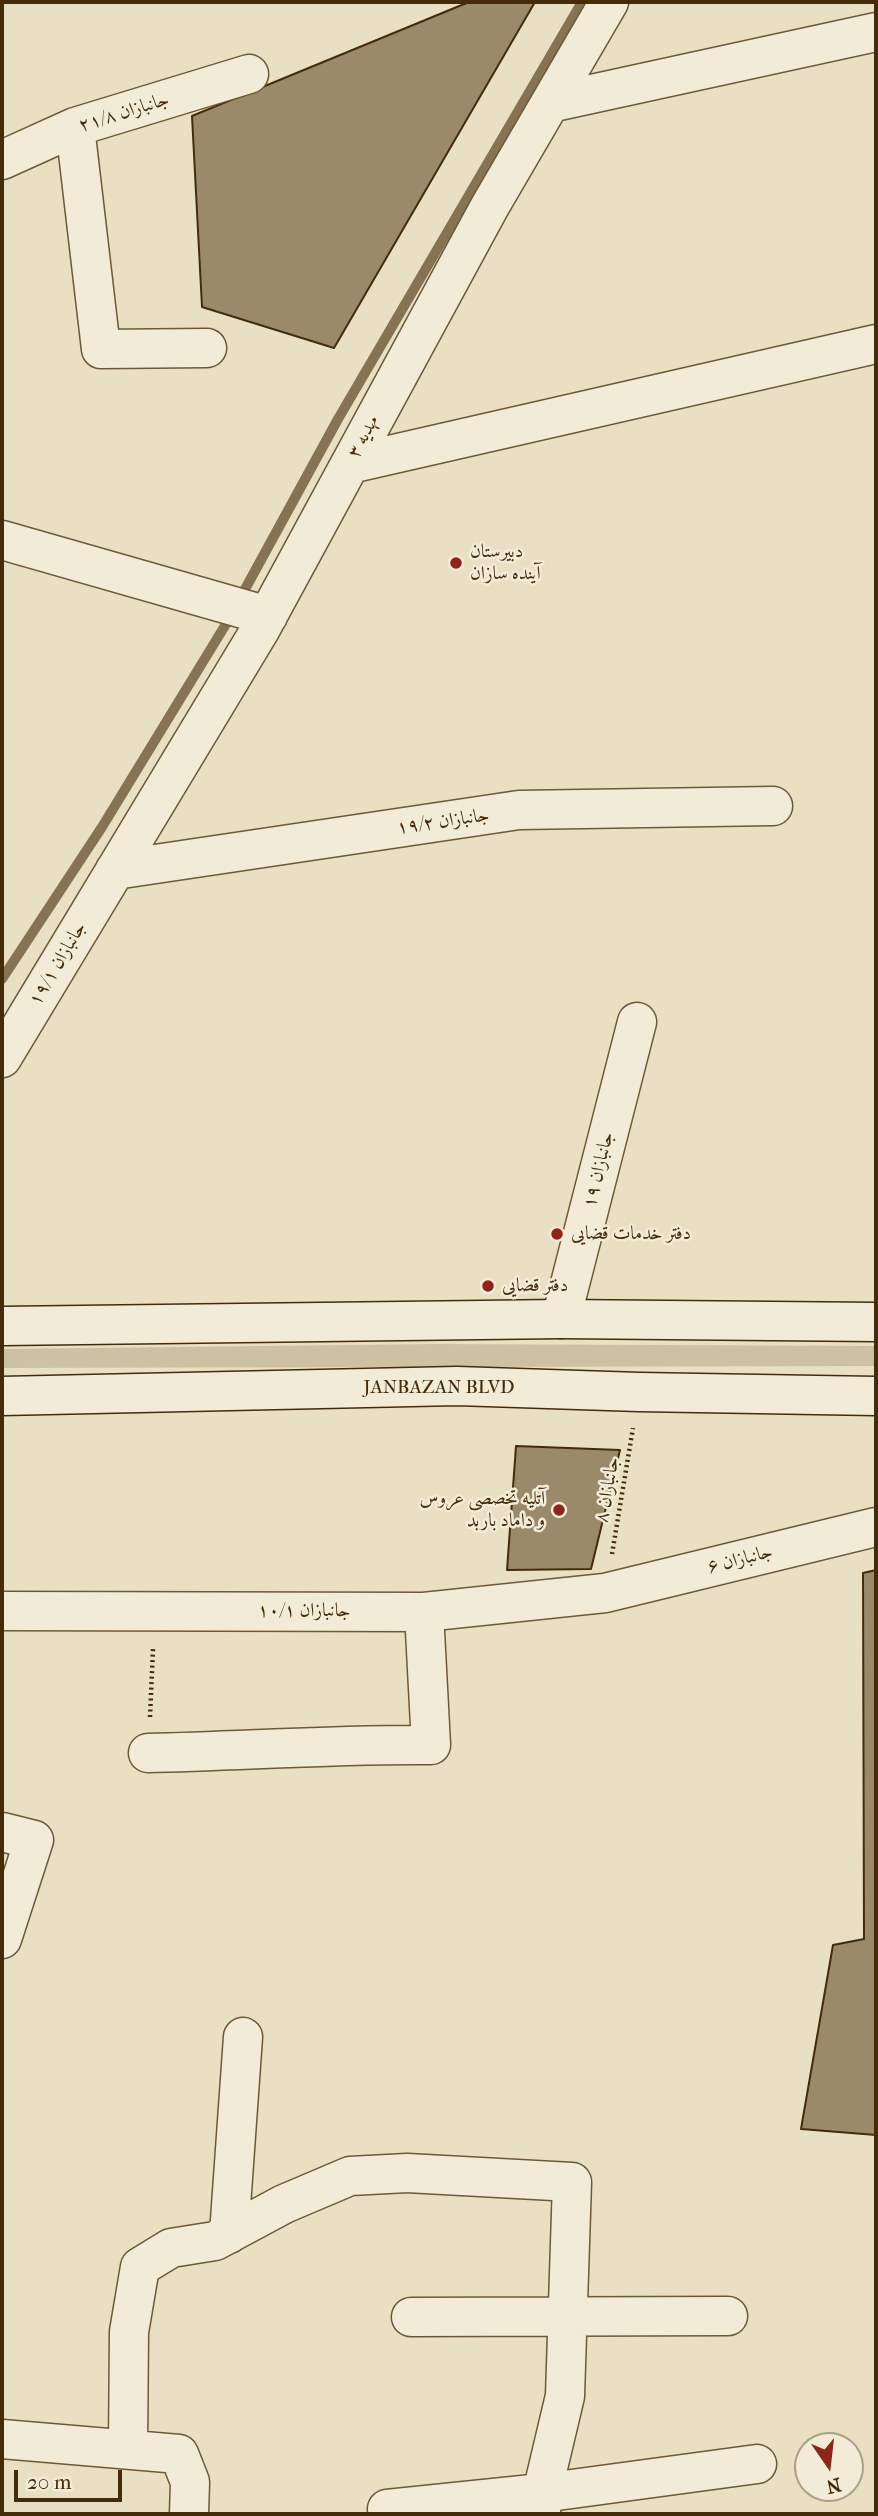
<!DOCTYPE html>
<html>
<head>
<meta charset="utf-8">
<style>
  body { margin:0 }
  #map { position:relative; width:878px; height:2516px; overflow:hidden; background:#e9e0c3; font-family:"IM FELL French Canon",serif }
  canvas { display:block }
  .frame { position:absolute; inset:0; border:4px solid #442c0a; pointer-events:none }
  .north { position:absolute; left:794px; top:2432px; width:70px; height:70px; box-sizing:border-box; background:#f1ebd8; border:2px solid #ac9f86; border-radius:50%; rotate:166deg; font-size:19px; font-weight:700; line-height:28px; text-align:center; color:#442c0a }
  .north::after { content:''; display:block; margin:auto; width:24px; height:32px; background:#8f2418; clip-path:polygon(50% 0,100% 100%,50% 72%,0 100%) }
  .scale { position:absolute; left:14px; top:2470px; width:108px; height:32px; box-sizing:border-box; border:4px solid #442c0a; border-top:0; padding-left:9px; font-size:21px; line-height:24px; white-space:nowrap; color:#442c0a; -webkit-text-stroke:5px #f1ebd8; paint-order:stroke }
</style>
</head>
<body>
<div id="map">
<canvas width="878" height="2516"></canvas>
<div class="frame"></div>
<div class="north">N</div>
<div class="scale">20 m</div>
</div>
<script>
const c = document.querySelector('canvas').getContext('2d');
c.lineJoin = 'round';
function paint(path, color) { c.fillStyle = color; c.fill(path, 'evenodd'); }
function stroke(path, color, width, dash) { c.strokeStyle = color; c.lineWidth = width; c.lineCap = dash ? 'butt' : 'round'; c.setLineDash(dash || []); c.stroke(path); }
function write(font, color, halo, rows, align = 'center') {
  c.font = font + ' "IM FELL French Canon",Amiri,serif'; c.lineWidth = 5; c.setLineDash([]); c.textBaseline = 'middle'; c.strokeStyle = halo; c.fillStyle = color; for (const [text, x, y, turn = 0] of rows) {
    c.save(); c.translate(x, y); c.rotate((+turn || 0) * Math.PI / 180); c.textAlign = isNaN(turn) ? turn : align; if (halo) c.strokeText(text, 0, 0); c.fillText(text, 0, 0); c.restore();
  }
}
paint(new Path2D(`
  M435 1344 876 1346V1366L2 1368V1349Z`), '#cdc1a4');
stroke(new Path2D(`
  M2 979 102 827 226 624 338 419 582 2`), '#857353', 10);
const building = new Path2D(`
  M469 2H535L334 348 202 307 192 116Z
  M516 1446 620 1450 591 1569 507 1570Z
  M876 1570V2135L801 2129 833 1945 864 1939 863 1573Z`);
paint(building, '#9a8a6a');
stroke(building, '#442c0a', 2);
const street = new Path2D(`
  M550 103 876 32
  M75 127 101 349 207 348
  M2 160 75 127 249 74
  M350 464 876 344
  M2 540 268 616
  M115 870 519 810 773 806
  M2 1058 260 630 490 206 609 2
  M561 1319 637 1022
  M2 1611 424 1612 605 1593 876 1527
  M148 1753C242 1751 336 1744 431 1745L424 1612
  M2 1832 34 1840 2 1939
  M229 2234 243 2037
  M411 2317 728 2316
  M2 2439 179 2454 190 2482 189 2514
  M128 2449 129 2332 140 2267 171 2248 215 2241 284 2204 350 2176 407 2173 572 2182 565 2396 542 2493 541 2514
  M387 2509 542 2493 757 2464`);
const secondary = new Path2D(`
  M2 1326 561 1319 876 1322
  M2 1396 457 1386 639 1392 876 1396`);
stroke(street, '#6d5938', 41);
stroke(secondary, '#442c0a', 41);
stroke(new Path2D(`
  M612 1554 633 1428
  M150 1717 153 1649`), '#442c0a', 4.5, [2, 3.5]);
stroke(street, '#f1ebd8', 38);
stroke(secondary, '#f1ebd8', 38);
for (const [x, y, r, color] of [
  [456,563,7,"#8f2418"],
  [557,1234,7,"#8f2418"],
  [488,1286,7,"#8f2418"],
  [559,1510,7,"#8f2418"]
]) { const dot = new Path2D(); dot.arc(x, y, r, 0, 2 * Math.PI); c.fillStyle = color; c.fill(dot); stroke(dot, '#f1ebd8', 2.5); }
write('19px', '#442c0a', '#f1ebd8', [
  ["جانبازان ۲۱/۸",124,113,-17],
  ["مهدیه ۳",364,437,-62],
  ["جانبازان ۱۹/۲",443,822,-8],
  ["جانبازان ۱۹/۱",58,964,-59],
  ["جانبازان ۱۹",599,1170,-76],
  ["JANBAZAN BLVD",439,1388],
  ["جانبازان ۸",608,1490,-80],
  ["جانبازان ۶",740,1560,-14],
  ["جانبازان ۱۰/۱",304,1611]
]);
write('19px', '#442c0a', '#f1ebd8', [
  ["دبیرستان",470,552],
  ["آینده سازان",470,574],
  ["دفتر خدمات قضایی",571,1234],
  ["دفتر قضایی",502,1286],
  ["آتلیه تخصصی عروس",545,1499,"right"],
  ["و داماد باربد",545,1521,"right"]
], 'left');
</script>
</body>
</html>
